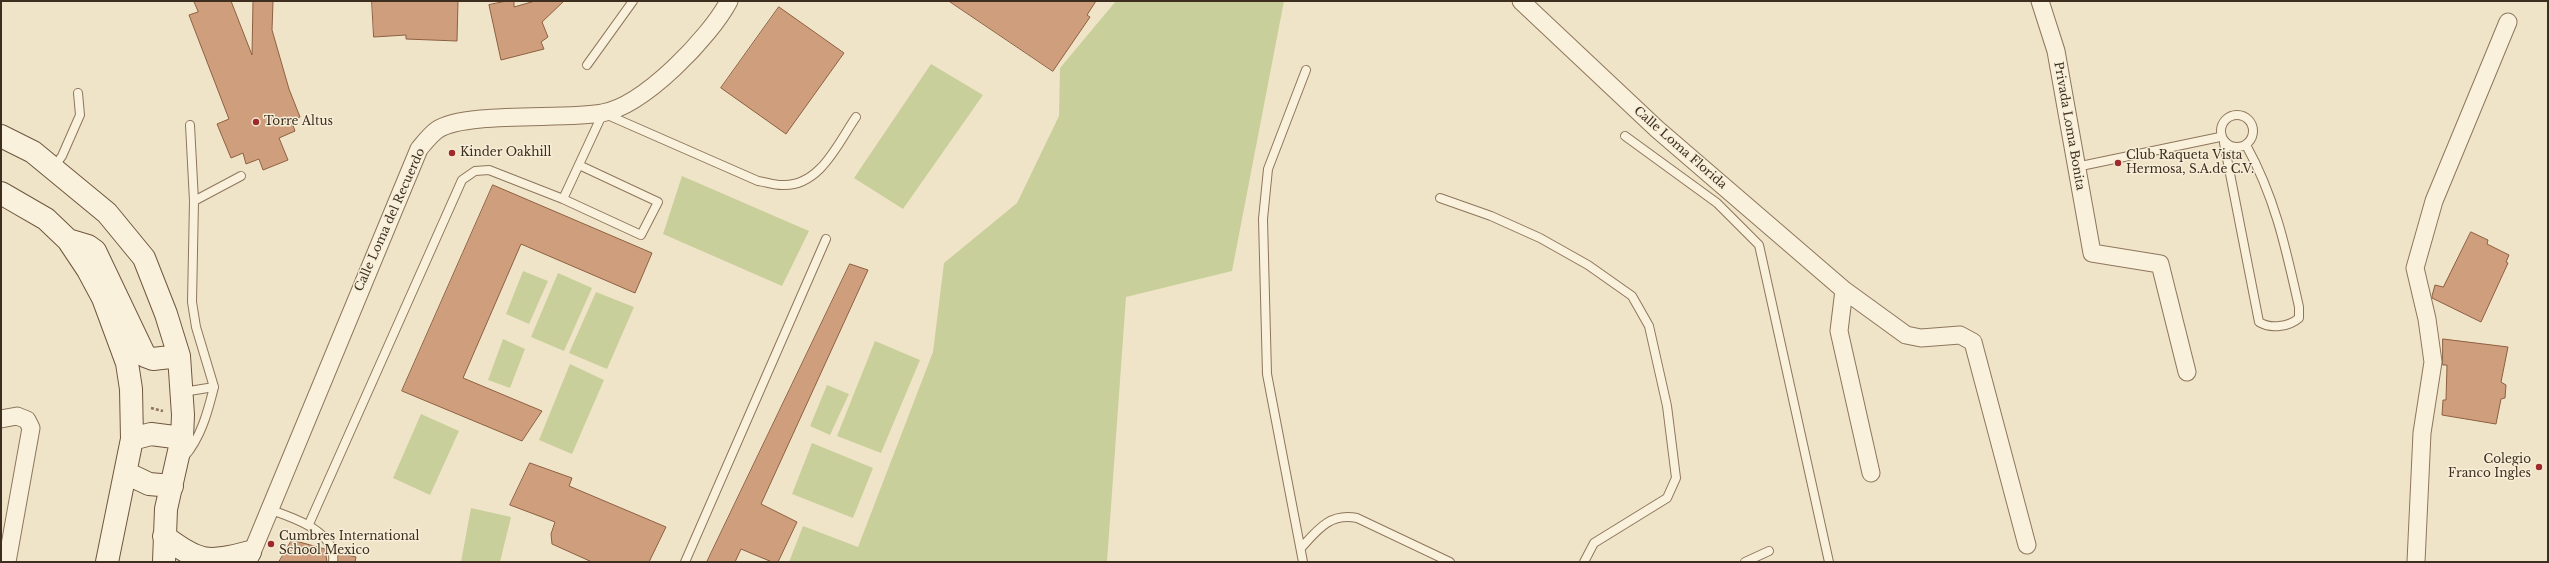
<!DOCTYPE html>
<html>
<head>
<meta charset="utf-8">
<style>
  body { margin:0 }
  #map { position:relative; width:2549px; height:563px; overflow:hidden; background:#f0e4c8; font-family:"Libre Baskerville",serif }
  canvas { display:block }
  .frame { position:absolute; inset:0; border:2px solid #3d2e20; pointer-events:none }
</style>
</head>
<body>
<div id="map">
<canvas width="2549" height="563"></canvas>
<div class="frame"></div>
</div>
<script>
const c = document.querySelector('canvas').getContext('2d');
c.lineJoin = 'round';
function paint(path, color) { c.fillStyle = color; c.fill(path, 'evenodd'); }
function stroke(path, color, width, dash) { c.strokeStyle = color; c.lineWidth = width; c.lineCap = dash ? 'butt' : 'round'; c.setLineDash(dash || []); c.stroke(path); }
function write(font, color, halo, rows, align = 'center') {
  c.font = font + ' "Libre Baskerville",serif'; c.lineWidth = 3; c.setLineDash([]); c.textBaseline = 'middle'; c.strokeStyle = halo; c.fillStyle = color; for (const [text, x, y, turn = 0] of rows) {
    c.save(); c.translate(x, y); c.rotate((+turn || 0) * Math.PI / 180); c.textAlign = isNaN(turn) ? turn : align; if (halo) c.strokeText(text, 0, 0); c.fillText(text, 0, 0); c.restore();
  }
}
paint(new Path2D(`
  M1116 1H1284L1232 271 1126 297 1107 562H789L803 526 858 547 933 352 944 263 1017 203 1059 116 1060 68Z
  M931 64 983 95 903 209 854 178Z
  M682 176 809 231 782 286 663 234Z
  M523 271 548 281 529 324 506 314Z
  M558 273 592 288 564 351 531 337Z
  M596 292 634 307 607 369 569 353Z
  M503 339 525 349 510 388 488 380Z
  M875 341 920 360 881 453 837 436Z
  M570 364 604 380 572 454 539 440Z
  M827 385 849 394 830 435 810 426Z
  M421 414 459 431 430 495 393 478Z
  M812 443 873 468 853 518 792 494Z
  M471 508 511 517 500 562H461Z`), '#c9cf9b');
const building = new Path2D(`
  M194 1H231L252 55 253 1H273L272 30 289 89 300 117 291 120 295 131 279 138 288 160 263 170 259 159 246 164 243 153 231 158 217 124 229 119 189 15 198 12Z
  M372 1H458L457 41 406 39V35L374 37Z
  M507 1H514V7L535 1H564L542 22 548 37 541 42 544 49 501 60 489 5Z
  M949 1H1096L1087 15 1090 17 1053 71Z
  M779 7 844 53 786 134 721 88Z
  M493 185 652 253 635 293 521 244 463 378 542 411 522 441 402 391Z
  M2471 232 2488 240 2487 244 2509 255 2506 262 2508 263 2481 322 2432 298V296L2435 285 2443 287Z
  M850 264 868 270 761 504 797 522 778 562H772L741 549 735 562H707Z
  M2443 339 2508 347 2501 382 2506 385 2505 398 2501 399 2496 424 2442 415 2443 400H2446L2447 365H2443Z
  M530 463 572 478 569 486 666 527 649 562H592L552 544 551 534 555 522 510 505Z
  M292 540 325 549 327 562H279Z
  M338 553 356 557 355 562H338Z`);
paint(building, '#cf9f7d');
stroke(building, '#8d5f41', 1);
const service = new Path2D(`
  M587 65 633 1
  M2221 131a16 16 0 1 1 32 0a16 16 0 1 1-32 0Z
  M1625 136 1717 203 1759 245 1829 562
  M2224 143 2259 322C2270 329 2289 327 2299 318V307C2286 249 2275 197 2246 145
  M54 167 62 156 80 115 78 93
  M2076 167 2220 137
  M1440 198 1491 216 1540 238 1588 265 1632 296 1649 326 1667 406 1676 478 1667 498 1594 543 1584 562
  M563 199 603 113 758 181C766 182 774 185 782 185 820 187 838 143 856 117
  M194 201 241 176
  M183 392 214 387 196 327 192 302 194 201 190 125
  M184 457C201 438 208 411 214 387
  M268 509C291 517 337 531 333 562
  M309 524 462 180 475 171 489 170 563 199 641 235 658 202 579 165
  M1301 548C1318 529 1330 513 1357 518L1450 562
  M685 562 826 239
  M1303 562 1267 374 1263 219 1268 169 1306 70
  M1745 562 1769 551`);
const minor = new Path2D(`
  M1521 1 1657 129 1844 290 1906 335 1921 338 1960 335 1973 342 2027 545
  M2040 1 2056 51 2092 253 2160 264 2187 372
  M1844 290 1839 331 1871 473
  M1 419 17 416 27 420 31 428 7 562
  M248 562 419 149C424 143 430 135 437 130 464 111 566 120 602 113 644 106 710 37 729 1
  M2416 562 2422 433 2433 362 2427 319 2415 268 2434 201 2508 22`);
const secondary = new Path2D(`
  M1 136 33 152 107 213 144 258 166 314 179 356 183 415 182 438 166 509 164 562
  M1 193 46 219 68 240 88 270 103 298 127 363 131 389 132 439 107 562
  M68 240 88 246 95 251 145 356 153 359 179 356
  M132 439 151 434 182 438
  M126 473 149 484 172 486
  M164 536C199 563 208 563 250 552`);
stroke(service, '#8d765c', 10);
stroke(minor, '#8d765c', 19);
stroke(secondary, '#6f573f', 24);
stroke(new Path2D(`
  M151 408 163 411`), '#8d765c', 2.5, [3, 2]);
stroke(service, '#faf1dc', 8);
stroke(minor, '#faf1dc', 17);
stroke(secondary, '#faf1dc', 22);
for (const [x, y, r, color] of [
  [256,122,4,"#9e2a2b"],
  [452,153,4,"#9e2a2b"],
  [2118,163,4,"#9e2a2b"],
  [2539,467,4,"#9e2a2b"],
  [271,544,4,"#9e2a2b"]
]) { const dot = new Path2D(); dot.arc(x, y, r, 0, 2 * Math.PI); c.fillStyle = color; c.fill(dot); stroke(dot, '#f7eed8', 1.5); }
write('12px', '#3d2e20', '#f7eed8', [
  ["Torre Altus",264,122],
  ["Kinder Oakhill",460,153],
  ["Club Raqueta Vista",2126,156],
  ["Hermosa, S.A.de C.V.",2126,170],
  ["Colegio",2531,460,"right"],
  ["Franco Ingles",2531,474,"right"],
  ["Cumbres International",279,537],
  ["School Mexico",279,551]
], 'left');
write('12px', '#3d2e20', '#f7eed8', [
  ["Privada Loma Bonita",2069,126,80],
  ["Calle Loma Florida",1680,148,41],
  ["Calle Loma del Recuerdo",390,220,-66]
]);
</script>
</body>
</html>
